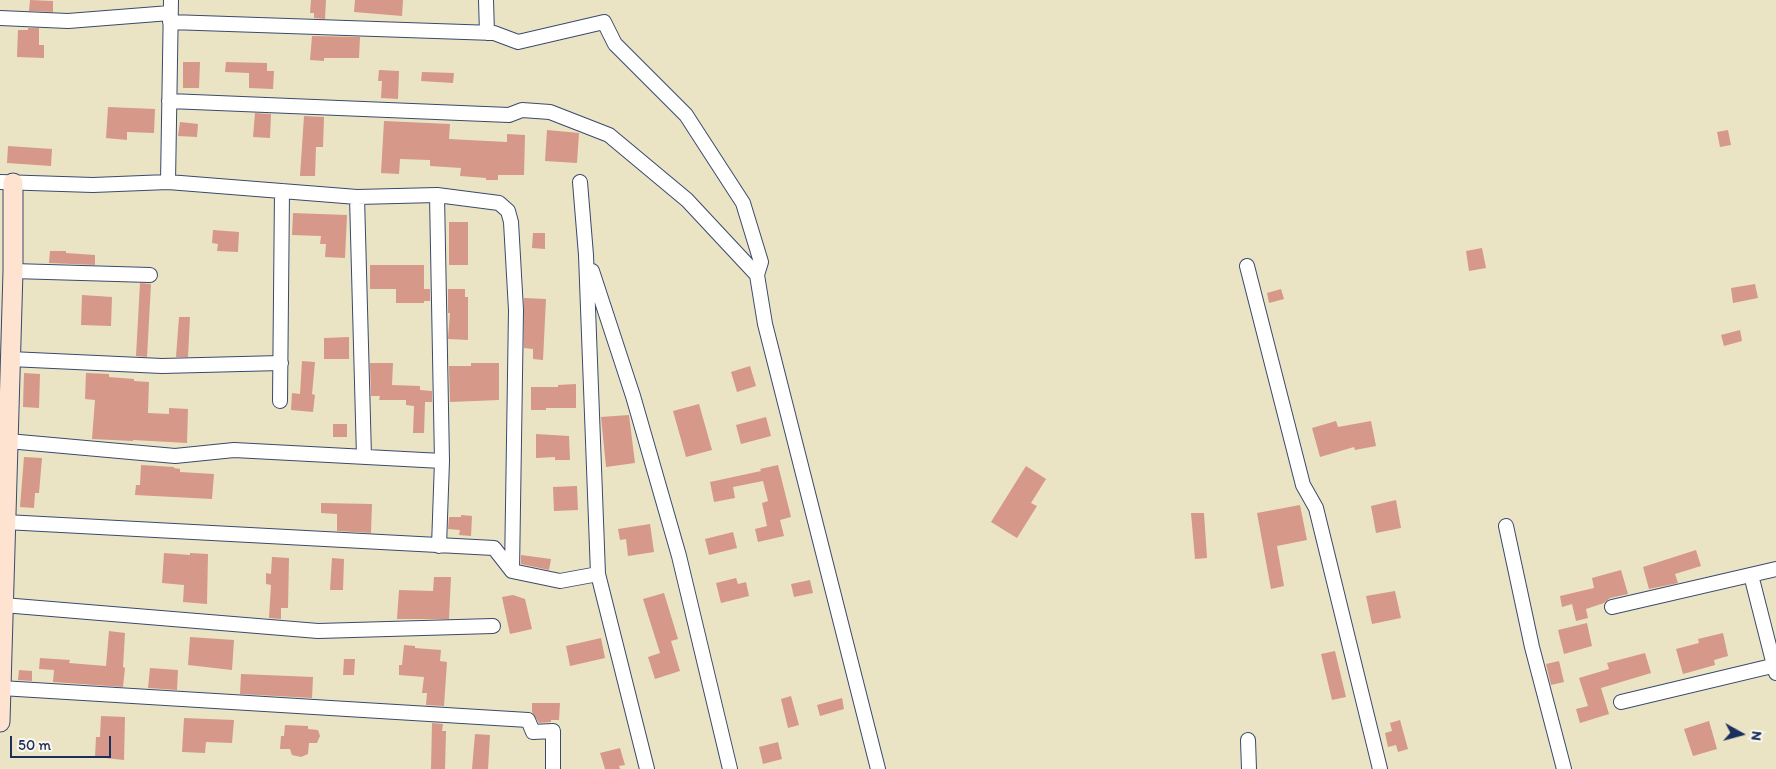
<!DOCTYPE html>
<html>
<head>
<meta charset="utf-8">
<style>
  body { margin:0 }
  #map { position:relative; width:1776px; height:769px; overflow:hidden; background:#eae4c4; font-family:Itim,sans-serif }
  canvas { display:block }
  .north { position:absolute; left:1716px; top:709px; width:50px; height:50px; -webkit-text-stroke:4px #fbf7ec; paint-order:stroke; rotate:97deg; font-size:14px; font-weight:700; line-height:20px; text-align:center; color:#1b2f5e }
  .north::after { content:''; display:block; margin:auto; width:18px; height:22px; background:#1b2f5e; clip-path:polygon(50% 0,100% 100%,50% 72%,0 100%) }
  .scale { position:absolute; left:10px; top:736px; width:101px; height:22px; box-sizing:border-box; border:2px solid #1b2f5e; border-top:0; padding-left:6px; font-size:15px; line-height:18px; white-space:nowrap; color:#1b2f5e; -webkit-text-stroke:4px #fbf7ec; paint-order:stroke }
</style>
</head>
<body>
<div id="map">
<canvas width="1776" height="769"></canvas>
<div class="north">N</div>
<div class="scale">50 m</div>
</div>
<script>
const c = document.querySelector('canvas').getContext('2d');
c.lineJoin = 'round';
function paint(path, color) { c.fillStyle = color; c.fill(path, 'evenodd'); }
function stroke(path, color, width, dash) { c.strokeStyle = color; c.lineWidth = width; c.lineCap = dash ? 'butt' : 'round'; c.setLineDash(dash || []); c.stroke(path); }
paint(new Path2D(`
  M30 0 53 1V12L29 11Z
  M311 0H326L325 19 314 18V13H310Z
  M355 0H403L402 16 354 12Z
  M28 28H39V45H44V58L17 57 18 30H28Z
  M312 36 360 37 359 58H324V61L310 60Z
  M183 62H200L199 88H183Z
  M226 62 267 63V71H274L273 89 249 88V73L225 72Z
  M379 70 399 71 398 99 381 98 382 81H378Z
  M422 72 454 73 453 83 421 81Z
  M108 107 155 109 154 133 127 132V140L106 138Z
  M255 113 271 114 270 138 253 137Z
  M304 116 324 117 323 147H316L315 176H300Z
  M384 121 450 124 449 139 507 142V134L525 135 524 175H498V180H486V178L460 176 461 168 430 166V160L400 159 399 174 381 173Z
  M180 122 198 124 197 137 178 136Z
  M547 130 579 133 577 163 545 161Z
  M1728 130 1731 145 1720 147 1717 132Z
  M8 146 52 149 51 166 7 163Z
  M293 213 347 215 345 258 325 257 326 244H320L321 236 292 235Z
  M449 222H468V265H449Z
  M213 230 239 232 238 252 217 251 218 244 212 243Z
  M533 233H545V249L532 248Z
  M1482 248 1486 268 1469 271 1466 251Z
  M50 251H66V253L95 255V265L49 263Z
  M370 265H424V289H430V301H424V303H396V289H370Z
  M140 283 151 284 147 357 136 356Z
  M1755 284 1758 298 1733 303 1731 288Z
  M448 289H465V297H468V340L448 339 450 313H448Z
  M1281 289 1284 299 1269 303 1267 293Z
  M82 295 112 297 111 326 81 325Z
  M524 298 546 299 543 360 533 359V349L524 348Z
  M179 317H190L188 357H176Z
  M1740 330 1742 341 1724 346 1721 335Z
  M349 337V359H324V338Z
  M302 361 315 362 312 394 315 395 313 412 291 410 292 393 300 394Z
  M370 363H393L392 385 420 386V390L432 391V402H425L424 433H413L414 406 406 405V400H379L380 396H371Z
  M471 363H499V400L450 402 449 366H471Z
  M750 366 756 386 737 392 731 372Z
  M24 373 40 374 39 408 23 407Z
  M86 373 109 374V377L134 379V381L149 382 148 413 169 414V408L188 409 187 443 133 440V441L92 439 95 400 85 399Z
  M576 384V408H546V410H531V387H558V385Z
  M699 404 712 450 686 457 673 411Z
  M629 415 635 463 606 467 601 417Z
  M766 417 771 436 741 444 736 425Z
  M1336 421 1338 427 1371 421 1376 446 1355 450 1354 447 1320 457 1312 428Z
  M333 424H347V437H333Z
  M536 434 569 436 570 460H555V457L536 458Z
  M24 457 42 458 39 493H35L34 508 20 507Z
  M141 465 174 467V468L180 469V472L214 474 212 499 135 495 136 485H140Z
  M778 465 791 517 780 520 784 536 758 542 755 529 767 526 762 503 768 501 763 481 733 487 735 498 714 502 710 482 761 471 760 469Z
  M1026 466 1046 479 1031 503 1037 506 1017 538 991 522Z
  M577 486 578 510 554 511 553 487Z
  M1396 500 1401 528 1376 533 1371 506Z
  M321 503 372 504 371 533 337 531V514L321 513Z
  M1300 505 1307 540 1277 546 1284 586 1271 589 1257 513Z
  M1191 513H1204L1207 558 1195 559Z
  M461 515 472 516 471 536 459 535 460 530 448 529 449 517H461Z
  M650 524 654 552 628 556 626 539 620 540 618 529Z
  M733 532 737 548 709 555 705 539Z
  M1696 550 1701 566 1675 574 1678 583 1649 589 1643 567Z
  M164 553 190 555V553L208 554 207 604 183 602 184 585 162 583Z
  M521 555 551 559 549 570 521 564Z
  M272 557 289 558 288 608H281V619L269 618 271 585 266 584V573L271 574Z
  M332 558 344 559 343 590H330Z
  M1621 570 1628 594 1610 598 1604 603 1586 609 1588 618 1576 621 1572 604 1562 607 1560 596 1594 588 1592 578Z
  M434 577H451L449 619H397L399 590 433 591Z
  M736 578 738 584 746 582 749 596 721 603 716 583Z
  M810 580 813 593 794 597 791 584Z
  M1395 591 1401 618 1372 624 1366 596Z
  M664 593 678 639 671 641 680 671 655 679 648 657 660 653 643 599Z
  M513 595 525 599 532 629 510 634 502 597Z
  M1587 623 1592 646 1564 654 1558 630Z
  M109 631 125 633 123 667 125 668 123 687 53 682 54 670 39 669 40 658 70 660 69 663 106 666Z
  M1723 633 1728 656 1714 660 1715 665 1683 674 1676 649 1699 643 1698 639Z
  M190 637 234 640 232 670 188 665Z
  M601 638 605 658 570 666 566 646Z
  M404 645 415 646V648L441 650 440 661 447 662 444 706 426 705 427 693H422L424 677 399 675V665H402Z
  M1335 651 1346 697 1332 700 1321 654Z
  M1645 653 1651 673 1601 688 1609 714 1580 723 1576 709 1588 706 1579 678 1609 669 1607 663Z
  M344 659H355L354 675H343Z
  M1559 661 1564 682 1551 685 1546 664Z
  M150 668 178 670 177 690 148 688Z
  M19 670 32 671V681L18 680Z
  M241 674 313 677 312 698 240 694Z
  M791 696 799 725 788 728 781 699Z
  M842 698 844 709 820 716 817 705Z
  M532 703H560L559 720H551V722L539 723 532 712Z
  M101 716 125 717 124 760 95 757 96 737H100Z
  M184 718 234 720 232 743 206 742 205 753 182 752Z
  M1400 720 1408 749 1398 752 1396 745 1388 747 1385 733 1392 731 1390 723Z
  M1709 721 1717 749 1693 756 1684 729Z
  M432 723 443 724 442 731H446L445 769H431Z
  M285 725 308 726V729L318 730 320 736 317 743H309L308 754 301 757 292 755 290 749H280L281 736H284Z
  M475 734 490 735 488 769H472Z
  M778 742 782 759 763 764 759 747Z
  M620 748 625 765 619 766 620 769H605L600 753Z`), '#d59889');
const street = new Path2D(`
  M486 0 487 33
  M0 18 68 21 170 13
  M170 22 494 33 518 42 604 22 615 44 686 115 743 203 761 262 757 275
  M169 101 509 115 522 110 550 112 609 135 687 200 757 275 765 324 878 769
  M0 182 93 185 168 182 357 197 437 195 499 203 508 211 511 222 516 310 512 571
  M168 182 171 0
  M580 182 586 255 598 574 647 769
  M437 195 442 461 439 546
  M357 197 364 457
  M1247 266 1303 485 1316 508 1380 769
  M13 271 150 275
  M592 271 633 396 679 556 730 769
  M10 359 162 366 281 363
  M280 401 282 191
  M8 441 175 456 234 450 442 461
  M5 522 494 548 512 571 560 581 598 574
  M1506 526 1532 647 1564 769
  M1751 575 1776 673
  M3 605 318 631 493 626
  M1612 607 1776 569
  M1 688 528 720 533 732 553 731V769
  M1621 702 1776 665
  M1248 740 1249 769`);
const secondary = new Path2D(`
  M0 722 13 271V183`);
stroke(street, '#3a4a6d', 16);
stroke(secondary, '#3a4a6d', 21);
stroke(street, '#fff', 14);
stroke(secondary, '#fee3d1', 19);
</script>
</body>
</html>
